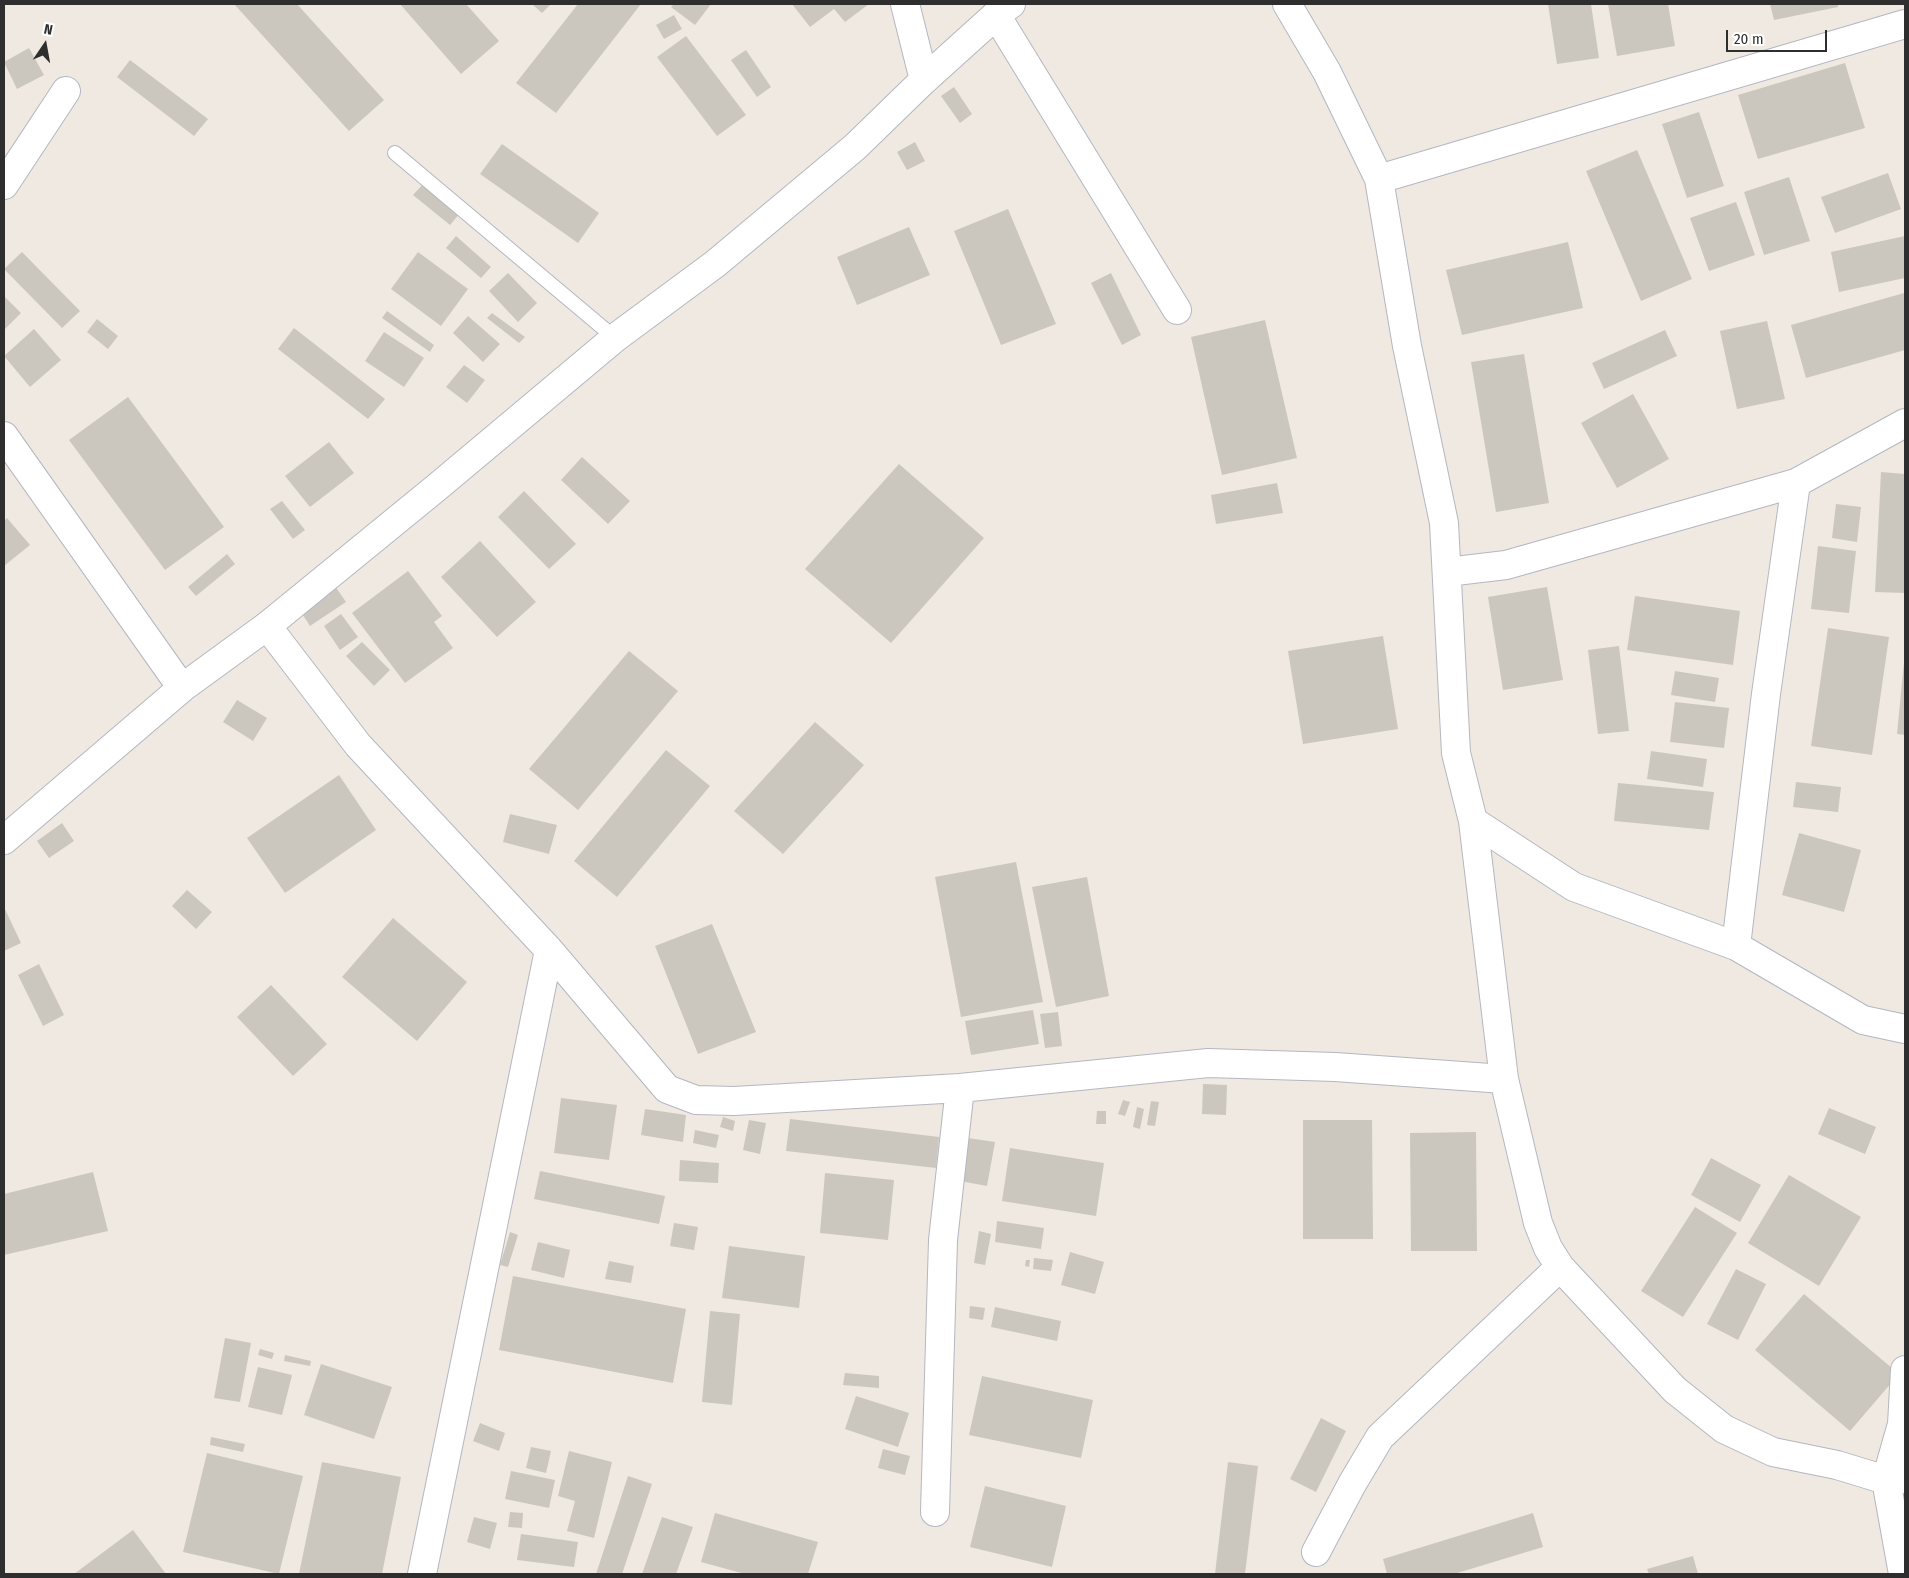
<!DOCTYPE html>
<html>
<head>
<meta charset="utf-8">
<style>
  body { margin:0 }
  #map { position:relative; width:1909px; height:1578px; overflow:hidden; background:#efe9e1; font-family:"Fira Sans Condensed",sans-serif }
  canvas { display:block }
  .frame { position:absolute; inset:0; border:5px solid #2e2e2e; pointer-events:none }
  .north { position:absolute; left:20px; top:20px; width:50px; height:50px; -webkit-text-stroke:4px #fff; paint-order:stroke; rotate:12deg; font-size:14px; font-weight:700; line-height:20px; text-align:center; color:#2e2e2e }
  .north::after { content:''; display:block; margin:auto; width:18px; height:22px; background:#2e2e2e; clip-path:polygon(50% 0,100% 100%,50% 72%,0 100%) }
  .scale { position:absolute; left:1726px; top:30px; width:101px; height:22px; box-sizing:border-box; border:2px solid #2e2e2e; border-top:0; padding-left:6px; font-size:15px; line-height:18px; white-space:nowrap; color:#2e2e2e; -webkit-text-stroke:4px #fff; paint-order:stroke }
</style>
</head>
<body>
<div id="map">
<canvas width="1909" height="1578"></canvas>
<div class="frame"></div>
<div class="north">N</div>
<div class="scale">20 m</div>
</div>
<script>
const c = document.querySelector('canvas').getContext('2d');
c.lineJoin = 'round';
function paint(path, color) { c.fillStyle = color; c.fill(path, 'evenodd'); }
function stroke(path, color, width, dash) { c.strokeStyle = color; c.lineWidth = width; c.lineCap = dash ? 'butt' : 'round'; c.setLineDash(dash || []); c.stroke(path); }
paint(new Path2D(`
  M234 4H297L384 100 349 131Z
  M400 4H466L499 41 461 74Z
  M532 4H551L542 13Z
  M578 4H641L556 113 516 83Z
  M674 4H711L695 25 671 7Z
  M792 4H869L845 22 834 9 810 27Z
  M1548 4H1591L1599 58 1557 64Z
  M1608 4H1668L1675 46 1617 56Z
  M1770 4H1838V7L1774 20Z
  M674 15 682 29 664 39 656 25Z
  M686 36 746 115 717 136 657 57Z
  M29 48 44 75 17 89 4 62Z
  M746 50 771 87 757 97 731 60Z
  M130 60 208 119 194 136 117 77Z
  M1845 63 1865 128 1758 159 1738 95Z
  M954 87 972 114 960 123 941 96Z
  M1699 112 1724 186 1687 198 1662 124Z
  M915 142 925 161 907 170 897 152Z
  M502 144 599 213 578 243 480 174Z
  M1637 150 1692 279 1641 301 1586 171Z
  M1888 173 1901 209 1835 233 1821 197Z
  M1789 177 1810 241 1764 255 1744 192Z
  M425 182 461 212 450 225 413 195Z
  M1736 202 1755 255 1709 271 1690 218Z
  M1008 209 1056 324 1001 345 954 231Z
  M909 227 930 275 857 305 837 257Z
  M456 236 491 267 481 278 446 248Z
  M1905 236V278L1839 292 1831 252Z
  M1568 242 1583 308 1462 335 1446 270Z
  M22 252 80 311 62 328 4 269Z
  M418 252 468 289 441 326 391 289Z
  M508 273 537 303 518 322 489 291Z
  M1111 273 1141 335 1122 345 1091 283Z
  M1904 293 1905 350 1806 378 1791 325Z
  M4 296 21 313 4 330Z
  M387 311 434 345 430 352 382 318Z
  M492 313 525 337 519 343 487 318Z
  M468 316 500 344 483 362 453 333Z
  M97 319 118 336 108 349 87 332Z
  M1265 320 1297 458 1222 475 1191 337Z
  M1767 321 1785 399 1737 409 1720 331Z
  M294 328 385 399 368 419 278 349Z
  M34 329 61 360 30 387 4 356Z
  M1665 330 1677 356 1604 389 1592 363Z
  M384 332 424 358 404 387 365 361Z
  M1524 354 1549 503 1496 512 1471 362Z
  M464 365 485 380 467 403 446 387Z
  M1633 394 1669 459 1617 488 1581 423Z
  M128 397 224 527 165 570 69 440Z
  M329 442 354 473 310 507 285 476Z
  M582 457 630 501 608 524 561 480Z
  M899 464 984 538 891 643 805 569Z
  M1881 472 1905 474V593L1875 592Z
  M1277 483 1283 513 1216 524 1211 495Z
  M524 491 576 544 549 569 498 517Z
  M282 501 305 530 293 539 270 509Z
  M1836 504 1861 507 1857 542 1832 538Z
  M7 518 30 545 4 566V521Z
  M480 541 536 602 497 637 441 577Z
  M1818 546 1856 551 1849 613 1811 609Z
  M227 554 235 564 196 596 188 587Z
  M408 571 442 616 434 622 453 648 405 683 352 613Z
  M335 586 346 602 310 626 299 609Z
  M1547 587 1563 680 1503 690 1488 597Z
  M1635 596 1740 611 1733 665 1627 650Z
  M341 614 358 637 340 650 324 626Z
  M1828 628 1889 637 1872 755 1811 746Z
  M1383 636 1398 729 1303 744 1288 651Z
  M362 642 390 670 374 686 346 656Z
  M1619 646 1629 731 1598 734 1588 650Z
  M629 651 678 691 578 810 529 769Z
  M1904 662H1905V735L1897 734Z
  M1675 671 1719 678 1715 702 1671 695Z
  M237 700 267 718 253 741 223 722Z
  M1675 702 1729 708 1724 748 1670 742Z
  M815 722 864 765 783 854 734 811Z
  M666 750 710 786 617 897 574 861Z
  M1651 751 1707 759 1703 787 1647 779Z
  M339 775 376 830 285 893 247 838Z
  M1796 782 1841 787 1838 812 1793 807Z
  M1618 783 1714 792 1709 830 1614 821Z
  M510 814 557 825 549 854 503 842Z
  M62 823 74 841 49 858 37 841Z
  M1799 833 1861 850 1844 912 1782 895Z
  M1016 862 1043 1002 961 1017 935 877Z
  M1087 877 1109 996 1056 1007 1032 887Z
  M187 890 212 912 196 929 172 906Z
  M4 907 21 943 4 951Z
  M393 918 467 982 417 1041 342 977Z
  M712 924 756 1032 698 1054 655 946Z
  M39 964 64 1015 43 1026 18 975Z
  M271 985 327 1044 293 1076 237 1017Z
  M1033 1010 1039 1044 971 1055 965 1021Z
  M1058 1012 1062 1046 1045 1048 1040 1014Z
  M1203 1084 1227 1085 1226 1115 1202 1114Z
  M561 1098 617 1105 609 1160 554 1153Z
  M1123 1100 1130 1102 1125 1116 1118 1114Z
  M1151 1101 1159 1102 1155 1126 1147 1125Z
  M1137 1107 1144 1109 1140 1129 1133 1127Z
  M1829 1108 1876 1127 1865 1154 1818 1134Z
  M645 1109 686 1115 683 1142 641 1135Z
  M1097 1111H1106V1124H1096Z
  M723 1117 735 1121 733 1131 720 1127Z
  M790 1119 939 1137 936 1168 786 1151Z
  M749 1120 766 1123 760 1154 743 1150Z
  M1303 1120H1372L1373 1239H1303Z
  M695 1130 719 1135 716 1148 693 1143Z
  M1476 1132 1477 1251H1411L1410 1133Z
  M968 1138 995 1142 987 1186 960 1181Z
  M1010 1148 1104 1163 1096 1216 1002 1201Z
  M1711 1158 1761 1185 1740 1222 1691 1195Z
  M680 1160 719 1163 718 1183 679 1181Z
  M540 1171 665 1196 659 1224 534 1199Z
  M93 1172 108 1231 4 1255V1194Z
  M825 1173 894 1180 888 1240 820 1233Z
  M1789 1175 1861 1217 1819 1286 1748 1243Z
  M1695 1207 1737 1233 1683 1317 1641 1291Z
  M997 1221 1044 1228 1041 1249 995 1242Z
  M674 1223 698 1227 694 1250 670 1246Z
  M979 1231 991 1234 985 1265 974 1263Z
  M510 1232 518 1235 508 1267 500 1265Z
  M538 1242 570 1250 564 1278 531 1270Z
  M729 1246 805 1256 799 1308 722 1298Z
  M1070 1252 1104 1262 1095 1294 1061 1285Z
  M1034 1258 1053 1260 1051 1271 1033 1269Z
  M1026 1260H1030L1029 1267 1025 1266Z
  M609 1261 634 1266 631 1283 605 1279Z
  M1736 1269 1766 1284 1738 1340 1707 1324Z
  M513 1276 686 1309 673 1383 499 1350Z
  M1804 1294 1899 1374 1850 1431 1755 1350Z
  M970 1306 985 1308 983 1320 969 1318Z
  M995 1307 1061 1321 1057 1341 991 1327Z
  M710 1311 740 1314 732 1405 702 1402Z
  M225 1338 251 1343 240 1402 214 1398Z
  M260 1349 274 1353 272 1359 258 1355Z
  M285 1355 311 1361 310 1366 284 1361Z
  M321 1364 392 1387 374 1439 304 1415Z
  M258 1367 292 1375 282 1415 248 1407Z
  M845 1373 879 1376V1388L843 1385Z
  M982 1376 1093 1400 1081 1458 969 1435Z
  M856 1396 909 1413 898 1447 845 1429Z
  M1321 1418 1346 1431 1316 1492 1290 1479Z
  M480 1423 505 1433 499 1451 473 1441Z
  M211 1437 245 1444 243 1452 210 1445Z
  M531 1447 551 1451 546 1473 526 1468Z
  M883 1449 910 1456 905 1475 878 1468Z
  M569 1451 612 1462 594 1538 567 1531 575 1501 558 1496Z
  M207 1453 303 1476 279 1574 183 1552Z
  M322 1462 401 1477 382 1574H299Z
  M1228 1462 1258 1466 1245 1574H1215Z
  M511 1471 555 1480 549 1508 505 1499Z
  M628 1476 652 1484 622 1574H596Z
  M985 1486 1066 1506 1052 1567 970 1547Z
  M510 1512 523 1513 522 1528 508 1527Z
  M715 1513 818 1542 808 1574H745L701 1562Z
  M1533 1513 1543 1547 1454 1574H1387L1383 1559Z
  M474 1517 497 1523 490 1549 467 1542Z
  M662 1517 693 1527 676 1574H642Z
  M133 1530 166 1574H74Z
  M521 1534 578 1542 574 1567 517 1560Z
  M1693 1556 1698 1574H1649L1647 1569Z`), '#cbc7bf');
const service = new Path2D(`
  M395 153 615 338`);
const minor = new Path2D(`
  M905 4 924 80
  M1287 4 1327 72 1379 179 1407 346 1444 523 1456 753 1473 821 1504 1079 1538 1223 1548 1248 1560 1267 1675 1390 1724 1429 1773 1452 1837 1465 1886 1480 1905 1479
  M996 15 1177 310
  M1379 179 1905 24
  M4 185 66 91
  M4 436 182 688
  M1447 572 1506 565 1796 483 1905 423
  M267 626 358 745 549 950 667 1089 696 1100 734 1101 960 1088 1208 1063 1335 1067 1504 1079
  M1473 821 1574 887 1736 946 1863 1020 1905 1029
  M1736 946 1766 694 1796 483
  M935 1512 943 1240 960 1088
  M1316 1552 1352 1484 1380 1437 1560 1267
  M422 1574 549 950
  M1903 1574 1886 1480 1902 1424 1905 1370`);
const tertiary = new Path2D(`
  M4 840 182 688 267 626 436 488 615 338 715 264 855 147 924 80 996 15 1011 4`);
stroke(service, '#b4b7c1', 16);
stroke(minor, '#b4b7c1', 30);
stroke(tertiary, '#b4b7c1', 30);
stroke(service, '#fff', 14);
stroke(minor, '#fff', 28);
stroke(tertiary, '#fff', 28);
</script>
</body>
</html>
